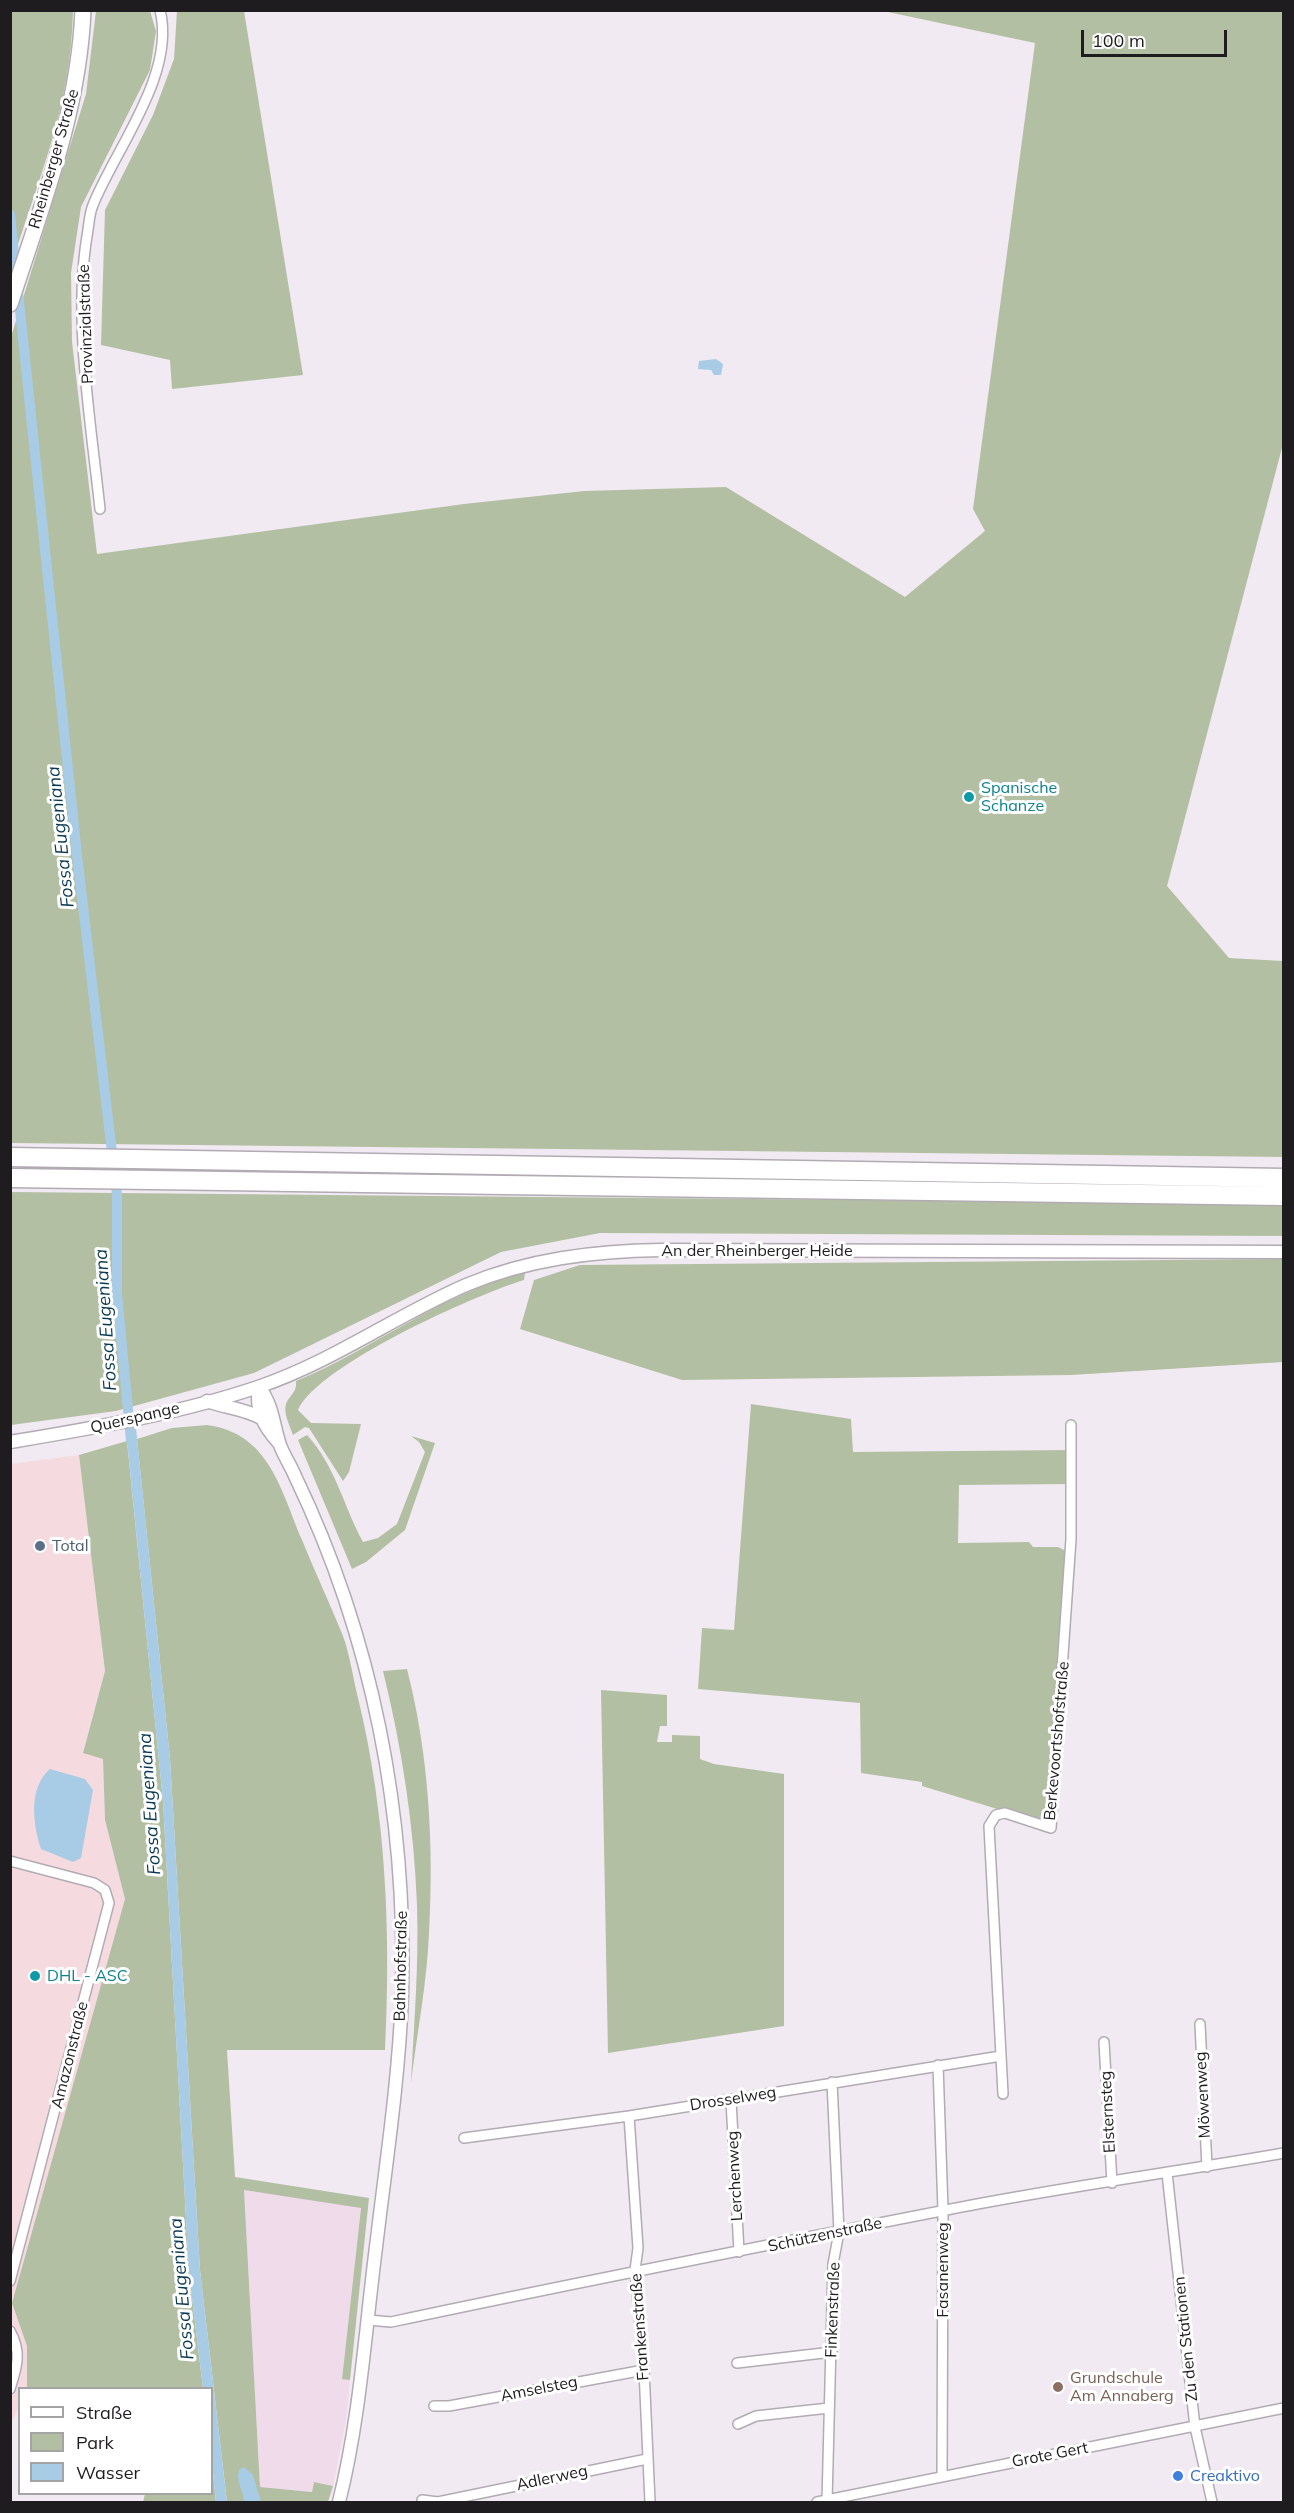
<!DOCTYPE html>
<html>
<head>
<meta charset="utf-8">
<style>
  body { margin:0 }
  #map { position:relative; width:1294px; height:2513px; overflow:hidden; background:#f1eaf2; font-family:Mulish,sans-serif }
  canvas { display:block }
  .frame { position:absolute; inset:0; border:12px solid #1e1c1e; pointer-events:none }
  .legend { position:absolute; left:18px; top:2387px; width:195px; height:108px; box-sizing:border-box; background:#fff; border:2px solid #a5a4a5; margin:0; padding:8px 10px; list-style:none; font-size:18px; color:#1e1c1e }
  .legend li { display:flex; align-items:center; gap:12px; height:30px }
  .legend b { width:30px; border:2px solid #a5a4a5 }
  .scale { position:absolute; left:1081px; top:30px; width:146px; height:27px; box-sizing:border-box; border:3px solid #1e1c1e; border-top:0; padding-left:8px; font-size:18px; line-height:21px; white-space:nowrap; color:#1e1c1e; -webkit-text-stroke:4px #fff; paint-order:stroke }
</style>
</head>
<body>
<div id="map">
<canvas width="1294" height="2513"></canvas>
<div class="frame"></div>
<ul class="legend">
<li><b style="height:8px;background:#fff"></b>Straße</li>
<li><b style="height:16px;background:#b3bfa2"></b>Park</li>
<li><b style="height:16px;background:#a8cce5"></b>Wasser</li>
</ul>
<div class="scale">100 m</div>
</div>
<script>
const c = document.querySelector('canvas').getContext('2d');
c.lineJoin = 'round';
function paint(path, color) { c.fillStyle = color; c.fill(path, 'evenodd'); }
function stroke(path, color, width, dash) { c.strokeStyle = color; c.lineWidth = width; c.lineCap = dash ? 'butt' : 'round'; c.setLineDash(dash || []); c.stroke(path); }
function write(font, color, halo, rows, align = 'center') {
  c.font = font + ' Mulish,sans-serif'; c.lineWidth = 6; c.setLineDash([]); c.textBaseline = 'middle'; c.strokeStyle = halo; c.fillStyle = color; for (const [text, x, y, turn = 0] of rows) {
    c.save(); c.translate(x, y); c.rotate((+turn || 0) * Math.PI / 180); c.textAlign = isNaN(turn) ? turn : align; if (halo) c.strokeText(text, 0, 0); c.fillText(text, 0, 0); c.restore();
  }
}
paint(new Path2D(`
  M244 2190 361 2207 342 2378 350 2380 346 2420 333 2486 314 2482 312 2492 260 2487Z`), '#f0dbea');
paint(new Path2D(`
  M79 1455 105 1671 83 1752 103 1759 105 1820 125 1899 12 2303 27 2346 29 2383 27 2388H20L19 2407 11 2423V1464Z`), '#f5dbe0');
paint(new Path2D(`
  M11 11H73C71 106 39 177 11 266Z
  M96 11H150L156 31 150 70 81 207 71 273 72 342 97 554 464 504 584 491 726 487 905 597 985 531 973 509 1035 43 883 11H1283V444L1167 886 1229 958 1283 961V1157L11 1143V337L86 94Z
  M177 11H244L303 375 172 389 170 360 101 345 105 210 153 115 174 59Z
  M10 1192 1283 1204 1284 1236 600 1233 501 1252 254 1373 116 1411 11 1425Z
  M1283 1259V1362L1071 1375 682 1380 520 1329 534 1280 580 1265Z
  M525 1273 524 1280C475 1295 318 1365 298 1410L311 1423 361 1424 349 1472 343 1481 309 1428 305 1427 293 1435C290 1426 283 1413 286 1404 290 1394 297 1393 296 1381 375 1349 441 1292 525 1273Z
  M751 1404 851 1419 853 1452 1069 1450V1484L959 1485 958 1543 1029 1542 1033 1547H1058L1066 1551 1063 1629 1048 1817 1046 1819H1030L922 1786V1782L861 1773 860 1703 698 1689 702 1628 734 1630Z
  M207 1425C269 1433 281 1490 302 1540 315 1572 330 1604 343 1636 350 1655 353 1678 358 1698 386 1813 391 1931 385 2050H227L235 2177 369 2198 350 2380 342 2379 361 2208 244 2190 260 2487 312 2492 314 2482 333 2486 328 2502H227L200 2270 170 1759 137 1439 172 1428Z
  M307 1435C336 1467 343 1505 363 1542L378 1538 397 1524 425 1452 419 1442 411 1436 435 1443 405 1530 366 1562 352 1569 298 1440Z
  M127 1441 163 1801 189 2273 203 2388H27V2346L12 2303 125 1899 105 1820 103 1759 83 1753 105 1671 79 1455Z
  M407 1669C429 1755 434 1845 429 1933 427 1983 417 2033 411 2083 414 2024 419 1965 417 1905 414 1826 402 1748 383 1671Z
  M601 1690 667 1695V1726H660L657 1742H672V1735L700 1736V1759L714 1764 784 1774V2026L608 2053Z
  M212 2464 216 2502H143L145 2494H212Z`), '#b3bfa2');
paint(new Path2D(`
  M716 359 723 364 721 375H714L711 370 698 369 699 361Z
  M136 1428 170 1759 200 2270 227 2502H216L212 2464V2388H203L189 2273 163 1801 126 1430Z
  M50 1769 85 1779 93 1790 81 1858 73 1862 41 1849C33 1824 28 1788 50 1769Z
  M244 2467 253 2475 261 2502H244C244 2490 234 2481 240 2469Z`), '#a8cce5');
stroke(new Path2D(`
  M10 215 77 855 117 1195V1294L131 1441`), '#a8cce5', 10);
const minor = new Path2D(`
  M100 509C91 423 73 320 87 236 89 226 89 214 93 205 116 148 176 74 160 10
  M10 1861 94 1883 105 1890 109 1903 10 2281
  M1200 2024 1207 2167
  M1104 2042 1112 2183
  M938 2065 943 2210 942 2476
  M1003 2094 989 1826 996 1815 1005 1813 1051 1828 1071 1539V1425
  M731 2100 739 2252
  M629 2116 638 2248 635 2270 644 2370 650 2502
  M464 2138 629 2116 1001 2056
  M1167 2173 1195 2427 1212 2502
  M368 2320 391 2322C574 2283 757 2247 941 2211 1055 2188 1170 2173 1284 2153
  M10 2331C22 2352 17 2367 10 2389
  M737 2363 832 2352
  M434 2406H449L644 2370
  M738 2424 756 2416 829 2408
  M422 2500 438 2502 647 2459
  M817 2502 1284 2408
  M827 2502 833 2264 839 2232 832 2082`);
const tertiary = new Path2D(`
  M259 1387C273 1405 273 1424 280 1445 284 1456 291 1466 295 1476 373 1638 407 1816 402 1995 399 2079 386 2163 376 2247 365 2333 360 2418 339 2502
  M259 1387C255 1410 263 1425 278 1442
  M207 1401C226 1408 243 1408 261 1418
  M10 1442C93 1428 178 1414 258 1387 332 1362 395 1316 466 1285 528 1259 594 1251 661 1250L1284 1252`);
const primary = new Path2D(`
  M10 304C41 208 79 112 83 10`);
const motorway = new Path2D(`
  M10 1157 1284 1178
  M10 1178 1284 1196`);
stroke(minor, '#b2abb3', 12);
stroke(tertiary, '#b2abb3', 15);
stroke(primary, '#b2abb3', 18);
stroke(motorway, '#b2abb3', 21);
stroke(minor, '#fff', 9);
stroke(tertiary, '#fff', 12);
stroke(primary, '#fff', 15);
stroke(motorway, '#fff', 18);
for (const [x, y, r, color] of [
  [969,797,6,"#0f9aa8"],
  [40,1546,6,"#5c6f8a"],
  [35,1976,6,"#0f9aa8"],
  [1058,2387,6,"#8d6e63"],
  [1178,2476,6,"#3f7fe0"]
]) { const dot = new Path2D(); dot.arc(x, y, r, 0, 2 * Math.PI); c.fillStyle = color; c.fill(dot); stroke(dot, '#fff', 2); }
write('16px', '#1e1c1e', '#fff', [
  ["Rheinberger Straße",54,159,-74],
  ["Provinzialstraße",86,324,-92],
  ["An der Rheinberger Heide",757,1251],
  ["Querspange",135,1418,-13],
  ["Berkevoortshofstraße",1057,1741,-85],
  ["Bahnhofstraße",401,1966,-89],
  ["Amazonstraße",70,2055,-76],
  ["Möwenweg",1203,2095,-93],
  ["Drosselweg",733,2099,-9],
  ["Elsternsteg",1108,2112,-93],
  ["Lerchenweg",735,2176,-93],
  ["Schützenstraße",825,2235,-12],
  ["Fasanenweg",943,2270,-90],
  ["Finkenstraße",833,2310,-88],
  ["Frankenstraße",640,2327,-94],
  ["Zu den Stationen",1186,2339,-96],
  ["Amselsteg",539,2389,-11],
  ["Grote Gert",1050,2455,-11],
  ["Adlerweg",552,2478,-12]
]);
write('16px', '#0d838f', '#fff', [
  ["Spanische",981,788],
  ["Schanze",981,806],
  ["DHL - ASC",47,1976]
], 'left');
write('16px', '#4e5e75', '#fff', [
  ["Total",52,1546]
], 'left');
write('16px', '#785e54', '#fff', [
  ["Grundschule",1070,2378],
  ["Am Annaberg",1070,2396]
], 'left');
write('16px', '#366cbe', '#fff', [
  ["Creaktivo",1190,2476]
], 'left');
write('italic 18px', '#093851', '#fff', [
  ["Fossa Eugeniana",61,837,-96],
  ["Fossa Eugeniana",106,1320,-94],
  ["Fossa Eugeniana",150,1804,-94],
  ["Fossa Eugeniana",182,2289,-95]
]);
</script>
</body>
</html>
